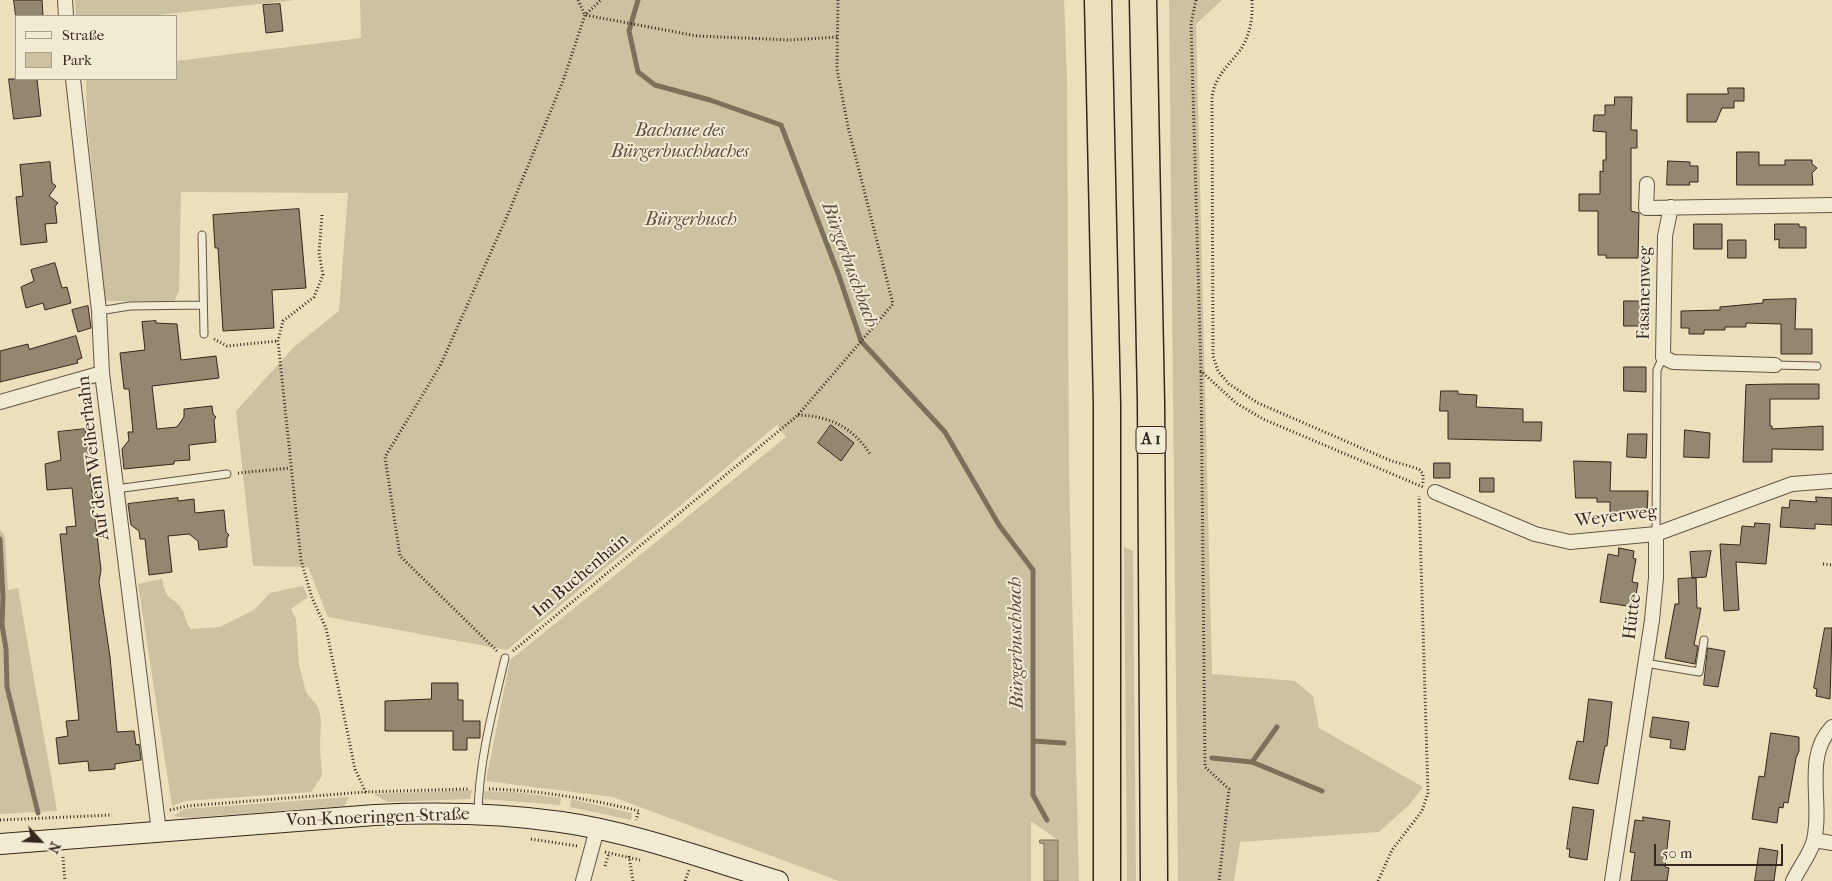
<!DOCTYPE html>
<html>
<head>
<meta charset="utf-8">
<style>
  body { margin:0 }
  #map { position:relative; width:1832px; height:881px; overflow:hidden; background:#ebe0bb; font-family:"IM FELL French Canon",serif }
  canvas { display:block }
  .legend { position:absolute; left:15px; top:15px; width:162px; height:65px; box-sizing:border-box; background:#f2ebd3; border:1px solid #a69d8a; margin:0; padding:6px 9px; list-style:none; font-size:15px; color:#34271d }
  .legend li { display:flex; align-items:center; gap:10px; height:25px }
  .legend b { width:25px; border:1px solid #a69d8a }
  .north { position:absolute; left:15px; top:816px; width:50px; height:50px; -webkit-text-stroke:4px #f2ebd3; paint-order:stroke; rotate:115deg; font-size:14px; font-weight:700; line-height:20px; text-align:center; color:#34271d }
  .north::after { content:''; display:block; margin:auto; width:18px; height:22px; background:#34271d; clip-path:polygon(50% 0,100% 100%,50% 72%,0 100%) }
  .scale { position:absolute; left:1654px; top:844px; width:129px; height:22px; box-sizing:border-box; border:2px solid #34271d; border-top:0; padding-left:6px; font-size:15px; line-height:18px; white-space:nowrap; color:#34271d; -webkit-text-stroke:4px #f2ebd3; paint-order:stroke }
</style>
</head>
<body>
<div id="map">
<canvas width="1832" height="881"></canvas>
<ul class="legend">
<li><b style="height:6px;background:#f2ebd3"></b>Straße</li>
<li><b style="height:14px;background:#ccc1a0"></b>Park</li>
</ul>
<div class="north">N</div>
<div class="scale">50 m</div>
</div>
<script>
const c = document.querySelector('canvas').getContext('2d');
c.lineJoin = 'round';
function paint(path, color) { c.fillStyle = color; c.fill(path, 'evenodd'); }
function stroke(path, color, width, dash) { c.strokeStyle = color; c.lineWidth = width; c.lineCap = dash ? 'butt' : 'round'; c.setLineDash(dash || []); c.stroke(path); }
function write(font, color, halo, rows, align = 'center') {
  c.font = font + ' "IM FELL French Canon",serif'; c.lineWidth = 4; c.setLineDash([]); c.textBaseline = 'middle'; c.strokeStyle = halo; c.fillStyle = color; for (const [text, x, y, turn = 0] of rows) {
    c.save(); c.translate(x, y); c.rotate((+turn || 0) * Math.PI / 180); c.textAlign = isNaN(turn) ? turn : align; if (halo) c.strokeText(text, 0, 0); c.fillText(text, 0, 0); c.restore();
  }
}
paint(new Path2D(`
  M75 0H295L148 16H76Z
  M360 0H1064L1067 80 1069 473 1079 881H1058V840L1031 821V881H839L613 797 486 781 510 660 786 437 777 425 507 650 328 617 308 567 253 566 236 411 294 347 339 311 348 193 181 192 179 291 174 302 105 301 87 122 86 79H176V61L361 38Z
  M1169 0H1222L1196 24 1212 674 1295 681 1313 696 1319 728 1423 787 1409 805 1379 832 1240 842 1234 881H1178Z
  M0 530 5 536 8 590 18 588 57 811 0 814Z
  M1124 547 1133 551 1136 881H1127Z
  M162 579C167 604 170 593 181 608 186 614 185 623 191 629L220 627 254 610 270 593 303 586 308 597 291 609 296 619 299 665 306 692 318 707 321 719 320 746 322 776 311 792 185 801 172 806 138 584Z
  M472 790 470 799 388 802 373 794Z
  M483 791 514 792 561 798 560 805 484 799Z
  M349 797 344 806 186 818 173 816 184 809Z
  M571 799 632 813 631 820 570 807Z`), '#ccc1a0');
const water = new Path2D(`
  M1040 840H1058V881H1044V844L1040 843Z`);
paint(water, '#ada185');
stroke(water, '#7d705b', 1);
stroke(new Path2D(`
  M638 0 629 31 638 72 655 85 710 100 781 125 838 273 861 341 945 432 999 525 1033 570V795L1047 820
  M0 539 3 597 2 625 6 649 7 687 38 813
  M1033 741 1064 743
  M1212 758 1252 762 1322 791
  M1252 762 1277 727`), '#7d705b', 5);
const building = new Path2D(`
  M14 0H42L43 16H16Z
  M280 4 283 31 266 33 263 5Z
  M9 79H37L41 116 14 119Z
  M1728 88H1744V101H1734V108H1722L1716 122H1687V94H1728Z
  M1615 97H1632L1631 130H1637V148H1631V211L1639 213 1638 258H1606V255H1598V211H1579V194H1600V171L1603 172V160H1606V132L1593 131 1594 115H1605V105H1614Z
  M1737 152H1759V165H1785V160H1812V164L1817 168 1812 173 1813 185H1737Z
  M1668 161 1690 162V166H1698V182H1689L1690 185H1667Z
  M50 162 52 183 56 186 49 196 58 203 55 206 57 223 45 224 47 242 21 245 16 197 23 196 20 165Z
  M299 209 306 288 272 290 274 328 223 331 218 248H215L213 215Z
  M1694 224H1722V249H1694Z
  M1775 224H1799V227H1806V248H1779V239L1775 240Z
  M1728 240H1746V258H1728Z
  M55 263 62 288 67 287 71 303 45 310 43 303 26 308 21 287 34 281 31 270Z
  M1796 299 1795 329H1812V354H1781V324L1746 323V327H1725V330H1704V334H1689V328H1681V311L1720 310V307L1763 303V300Z
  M1624 301H1646V326H1624Z
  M88 306 91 328 78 332 72 310Z
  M156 321V323L177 324 181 360 216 356 219 378 152 386 157 429 177 427 184 417V409L212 406 213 414 216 417 214 420 216 442 189 445 190 460 174 461V464L124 469 122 449 129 440 128 432H133L129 389H124L120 353 145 350 142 322Z
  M76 336 82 358 77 360 78 363 0 382V351L28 344 29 349Z
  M1624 367H1646V392L1624 391Z
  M1780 384H1819V399H1770V426H1772V429L1823 426V450L1772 449V462H1743L1746 385Z
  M1441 391H1458V394L1477 395 1476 407 1523 409V422H1542L1541 441 1448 439V411H1440Z
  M831 425 854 443 841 461 818 443Z
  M85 429 101 570 99 582 110 657 117 732 134 731 136 745 139 744 141 760 115 764V769L89 771 88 761 59 764 56 738 68 736 66 721 79 720 60 534H67L66 527 76 526 72 488 47 490 45 464 61 460 58 432Z
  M1685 430 1710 433 1709 458 1684 457Z
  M1628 434H1647L1646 458 1627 457Z
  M1574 461 1611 462 1610 491H1648L1647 515H1610V502H1597V498H1576Z
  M1434 463H1450V478H1434Z
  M1480 478H1494V492H1480Z
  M1816 497 1832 498V525L1815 524V529L1780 527 1782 507 1789 508 1790 500 1816 502Z
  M178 498V501L194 499 195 513 224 510 226 532 229 535 227 538V547L199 550 198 541 189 534 168 536 172 572 149 575 145 539H140L139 531 131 525 128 504Z
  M1755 523 1770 524 1766 564 1736 562 1739 610 1724 611 1720 544 1740 545 1742 526 1754 527Z
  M1619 548 1634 551 1633 558 1636 559 1632 582 1638 583 1634 607 1600 602 1608 554 1618 556Z
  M1711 551 1706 577 1692 578 1690 552Z
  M1696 578 1697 608H1701L1694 645 1698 646 1695 664 1665 658 1675 604H1679L1678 579Z
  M1825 628H1832L1830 699 1816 696 1817 689 1814 688Z
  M1708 648 1725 651 1718 687 1704 685Z
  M432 683H458V700H463V721H480V738H467V750H453V731H385V701L431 699Z
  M1589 699 1612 702 1607 746H1605L1598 784 1569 779 1577 741 1583 742Z
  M1653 717 1689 722 1685 750 1670 748 1671 740 1650 737Z
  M1771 733 1799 737V751L1796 758 1788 803 1784 802 1783 808 1779 807 1777 823 1752 819 1759 776 1764 777Z
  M1573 807 1594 810 1587 860 1569 857 1570 849H1567Z
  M1643 817 1670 821 1665 867 1669 868 1667 881H1631L1635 853 1630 852 1635 820 1643 821Z
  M1760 848 1778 851 1774 881H1755Z`);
paint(building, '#93876f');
stroke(building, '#34271d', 1);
const service = new Path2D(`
  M202 235 204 334
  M99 311 130 306 203 305
  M1775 365 1817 366
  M116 489 227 474
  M1656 534 1657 370 1663 357
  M1645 663 1699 672 1704 640
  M478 813C479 760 493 709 505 658`);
const minor = new Path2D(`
  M65 0 66 16
  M73 79 99 311 102 373 159 832
  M1647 184 1646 208 1832 205
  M1671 207 1665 236 1663 357 1673 362 1775 365
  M0 402 102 373
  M1435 492 1535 534 1570 542 1656 534 1792 484 1832 481
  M1814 840 1832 843
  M583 881 597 829
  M1612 881 1652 620 1656 578V534
  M1793 881C1799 868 1811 853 1814 840 1823 803 1803 757 1832 727`);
const secondary = new Path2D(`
  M0 844 375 815C437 812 499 813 561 822 632 832 708 860 778 881`);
const motorway = new Path2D(`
  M1098 0 1107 404V881
  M1143 0 1151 402 1154 881`);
stroke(service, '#625544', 9);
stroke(minor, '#625544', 16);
stroke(secondary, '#34271d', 22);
stroke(motorway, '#34271d', 29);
stroke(new Path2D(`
  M578 0 585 15 697 36 790 40 837 37
  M1196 0 1191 23 1201 371 1236 403 1263 419 1423 487
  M1252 0C1253 18 1250 38 1238 53 1226 68 1216 76 1212 96L1213 356 1218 371 1229 384 1258 403 1389 460 1419 469 1423 474V483
  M322 215 319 253 323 275 314 297 283 321 278 341 301 560 312 598 326 628 355 769 366 793
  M214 339 227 346 278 341
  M1201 372 1205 767 1229 789 1219 881
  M798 415C829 416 853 427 870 454
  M238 473 290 468
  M1823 564 1832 565
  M497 651 400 556 385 457 440 366 508 214 563 81 585 15 601 0
  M513 651 798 415 893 304 848 127 837 69 838 0
  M489 789C540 790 589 799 639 811L636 820
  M170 810 187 806 365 792 468 789
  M0 820 112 815
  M531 839 577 846
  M605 852 640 860
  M629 856 633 881
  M63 857 65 881
  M605 866 609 853
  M685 881 689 870
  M1378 881 1392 850 1422 811 1428 793 1419 496`), '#34271d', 3, [1, 2.5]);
stroke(service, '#f2ebd3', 7);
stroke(minor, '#f2ebd3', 14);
stroke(secondary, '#f2ebd3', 20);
stroke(motorway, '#ebe0bb', 26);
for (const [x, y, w] of [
  [1151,440,30]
]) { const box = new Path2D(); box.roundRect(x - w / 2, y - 13.5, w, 27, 4); c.fillStyle = '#f2ebd3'; c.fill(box); stroke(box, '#34271d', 1); }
write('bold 16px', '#34271d', null, [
  ["A 1",1151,440]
]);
write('italic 18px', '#5a4e3e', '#f2ebd3', [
  ["Bachaue des",680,132],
  ["Bürgerbuschbaches",680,153],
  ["Bürgerbusch",691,221]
]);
write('18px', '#34271d', '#f2ebd3', [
  ["Fasanenweg",1645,293,-89],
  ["Auf dem Weiherhahn",94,458,-97],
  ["Weyerweg",1616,517,-7],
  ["Im Buchenhain",581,576,-40],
  ["Hütte",1633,617,-83],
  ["Von-Knoeringen-Straße",378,818,-2]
]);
write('italic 19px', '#584c3c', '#f2ebd3', [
  ["Bürgerbuschbach",849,265,70],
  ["Bürgerbuschbach",1017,643,-91]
]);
</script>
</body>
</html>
